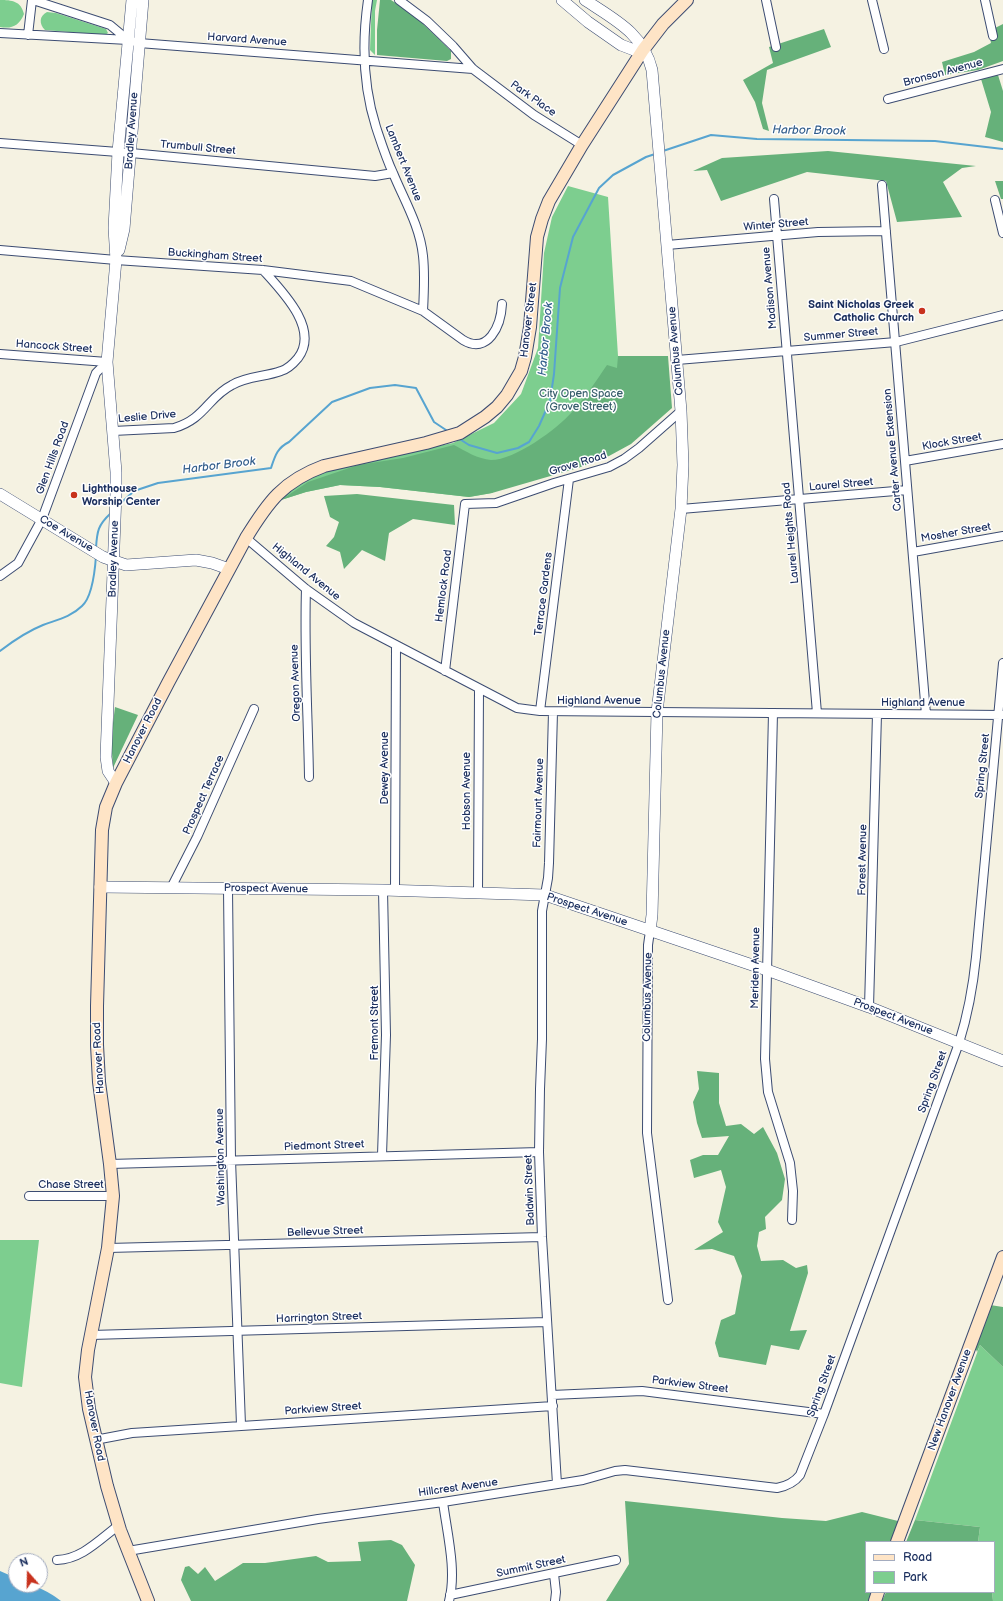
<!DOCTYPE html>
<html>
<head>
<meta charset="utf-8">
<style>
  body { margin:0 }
  #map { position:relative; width:1003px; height:1601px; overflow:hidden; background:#f5f2e2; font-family:"Balsamiq Sans",sans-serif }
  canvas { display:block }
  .legend { position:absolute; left:865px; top:1541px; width:130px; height:52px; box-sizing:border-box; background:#fff; border:1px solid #a4acbf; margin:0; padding:5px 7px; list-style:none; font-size:12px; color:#1b2f5e }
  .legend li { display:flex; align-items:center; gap:8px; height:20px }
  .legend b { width:20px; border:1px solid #a4acbf }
  .north { position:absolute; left:8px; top:1553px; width:40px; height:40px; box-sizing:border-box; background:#fff; border:1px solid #a4acbf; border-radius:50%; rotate:340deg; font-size:11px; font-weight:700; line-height:16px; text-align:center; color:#1b2f5e }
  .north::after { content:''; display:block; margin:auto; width:14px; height:18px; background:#c8321e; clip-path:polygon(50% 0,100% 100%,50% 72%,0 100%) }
</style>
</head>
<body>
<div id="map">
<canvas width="1003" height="1601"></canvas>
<ul class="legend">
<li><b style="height:5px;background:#fee4c6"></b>Road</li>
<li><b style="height:11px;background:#7dce8f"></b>Park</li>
</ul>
<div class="north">N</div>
</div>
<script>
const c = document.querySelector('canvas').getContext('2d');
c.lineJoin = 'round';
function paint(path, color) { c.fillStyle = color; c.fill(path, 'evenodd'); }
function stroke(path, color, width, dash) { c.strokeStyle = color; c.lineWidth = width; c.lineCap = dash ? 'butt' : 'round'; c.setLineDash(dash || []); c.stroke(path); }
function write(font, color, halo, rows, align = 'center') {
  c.font = font + ' "Balsamiq Sans",sans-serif'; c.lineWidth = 3; c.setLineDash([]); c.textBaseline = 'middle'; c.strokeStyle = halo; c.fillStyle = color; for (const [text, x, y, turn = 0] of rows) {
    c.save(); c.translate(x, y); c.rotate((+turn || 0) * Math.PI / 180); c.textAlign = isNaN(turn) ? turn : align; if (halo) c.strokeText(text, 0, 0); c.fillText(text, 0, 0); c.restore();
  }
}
paint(new Path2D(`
  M0 0C12 0 21 1 24 14 19 26 12 29 0 27Z
  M372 0H377L375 11V55L370 50Z
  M47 12 56 13 106 29 108 33 105 35 45 30C39 24 39 16 47 12Z
  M568 186 608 197 618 356H668L492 493 469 497 380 487 340 485 306 492 281 500 277 497 324 469 453 443 494 423 521 394 538 348 544 253 552 217Z
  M0 1240H39L22 1387 0 1383Z
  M980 1345 1003 1367V1601H993L992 1592H994V1542H978L980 1527 915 1520Z`), '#7dce8f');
paint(new Path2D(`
  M380 0H391L414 15 451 51V59L447 61 377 55V30Z
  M1003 24V61L978 70 945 75 942 62 974 52 991 43 990 38 993 36 995 28Z
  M824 29 831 47 767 70 762 103 769 131 763 129 755 102 743 80 773 63 769 47Z
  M998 75 1003 91V142L985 137 991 112 981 79Z
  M828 151 976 166 962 168 943 182 962 217 897 222 886 181 807 172 721 201 707 170 693 171 722 158Z
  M995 181H1003V199H1001Z
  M618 356H668L672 408 631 444 609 456 578 468 492 493 469 497 380 487 340 485 306 492 281 500 308 482 358 465 403 458 454 445C465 451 478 459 491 460 515 460 557 429 572 412 585 398 596 381 607 365L617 368Z
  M357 494 454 505 455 525 413 519 389 533 385 561 362 550 344 569 340 552 326 546 334 537 339 522 330 517 324 496Z
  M115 707 138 715 113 768 111 739Z
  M697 1071 719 1073V1103L726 1126 741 1124 754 1134 763 1127 777 1153 785 1179 782 1200 765 1217 766 1229 759 1232 757 1246 761 1261 783 1260 796 1268 807 1265 808 1273 790 1331 807 1330 799 1350 771 1345 766 1365 719 1357 715 1343 721 1320 735 1314 742 1276 734 1256 712 1249 694 1250 723 1232 718 1222 726 1187 721 1170 694 1178 690 1160 703 1155H718L729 1136 702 1138 697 1123 693 1102 699 1089Z
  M990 1305 1003 1307V1367L980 1345 977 1352 975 1347Z
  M625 1501 782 1518 826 1521 862 1512 898 1521 891 1542H866V1592H872L869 1601H606L629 1564Z
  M915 1520 980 1527 978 1542H906Z
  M391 1540 402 1545 415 1565 407 1601H191L181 1580 185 1567 189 1566 198 1574 205 1567 215 1581 243 1563H265L316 1556 328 1562 361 1561 358 1542Z
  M886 1592H992L993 1601H882Z`), '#66b17a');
paint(new Path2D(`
  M0 1571 16 1578V1585C36 1585 45 1589 61 1601H0Z`), '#57a4d0');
stroke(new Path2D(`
  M663 151 711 135 757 139 935 141 1003 149
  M458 438 469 445 497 453 518 448 529 442 539 426 550 401 554 374 560 288 573 237 599 188 613 175 646 157 655 154
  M120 504 134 491 158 483 271 468C275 456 277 448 289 442L332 402 370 388 395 385 416 388 434 422 449 432
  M96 548C97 531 98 525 111 513
  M0 651C13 641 28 631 43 625 56 620 71 617 82 606 92 597 95 570 96 556`), '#57a4d0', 2);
const minor = new Path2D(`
  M33 0 110 25 128 40
  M368 0C362 42 363 86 376 127 381 142 386 158 393 173 404 200 420 226 423 256 425 274 424 292 423 311
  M399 0 427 21 453 46 473 69 534 115 582 145
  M766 0 776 47
  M872 0 884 49
  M985 0 993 36
  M0 33 128 40 139 43 473 69
  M28 35 32 0
  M888 99 1003 69
  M0 143 131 153 375 176 393 173
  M882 185 926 714
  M774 199 817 713
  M995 200 1003 233
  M667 245 818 232 886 231
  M0 250 116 260 263 270 351 281 423 311 463 340C488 355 501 326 502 304
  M0 354 107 362
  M677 360 896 342 1003 315
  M113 431 174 428C205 419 208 397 232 385 247 376 265 377 281 371 288 369 293 364 298 358 320 329 282 291 263 270
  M905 461 1003 444
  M681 509 907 490
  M246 538 306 589 354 623 517 708 540 711 1003 715
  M913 552 1003 536
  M0 576 18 563 42 519 96 373 107 362
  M306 589C304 652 308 715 309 777
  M445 671 465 504 496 503 554 483 609 467 624 459 639 448 681 411
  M540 711 569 479
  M553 712 549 863 548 878 542 911V1039L540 1089 539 1152 542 1237 557 1484
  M773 713 765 1059 768 1092 790 1163 793 1191 792 1220
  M171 888 197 837 254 709
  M228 889 231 1160 241 1425
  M395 890 396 646
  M478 892 479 689
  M650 931 648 945 647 1133 668 1300
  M869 1007 877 714
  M382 1155 386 1035 383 890
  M110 1164 539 1152
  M29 1196H113
  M108 1248 542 1237
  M91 1335 547 1322
  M552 1395 642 1391 824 1414
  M95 1440 132 1433 553 1406
  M443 1502C447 1533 457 1571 449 1601
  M128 1551 318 1519 443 1502 583 1480 615 1471 625 1470 777 1488C787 1486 794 1483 800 1475L824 1414 959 1043C968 1014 973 987 976 957L1003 663
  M57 1560C82 1559 99 1540 119 1525
  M554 1574 556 1592 555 1601
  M450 1595 616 1560`);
const tertiary = new Path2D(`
  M562 0 588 22 621 45 634 50H643
  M585 0C615 20 643 33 652 70L681 411 683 465 681 509 657 712 652 915 650 931
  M119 250 124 229 143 0
  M0 494 103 557 126 565 196 560 212 563 229 569
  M116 783 108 771 106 757 116 493V472L107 362 116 260 114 228 118 152 132 0
  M100 887 383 890 545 895 767 970 869 1007 1003 1061`);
const secondary = new Path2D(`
  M897 1542 1003 1257
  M148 1601 120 1530 107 1486 89 1409 85 1377 88 1350 108 1248 113 1196 110 1164 99 1082 97 1045V1006L102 830 106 807 116 783 168 683 246 538C268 502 283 481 324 466L426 443 460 433 485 417 497 407 507 395 521 371 525 357 530 327 537 237 542 219 549 201 582 145 643 50 663 24 687 0
  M875 1601 878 1592`);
stroke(minor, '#3c4c72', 10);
stroke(tertiary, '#3c4c72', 12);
stroke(secondary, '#3c4c72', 14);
stroke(minor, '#fff', 8);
stroke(tertiary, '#fff', 11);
stroke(secondary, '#fee4c6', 12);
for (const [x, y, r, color] of [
  [922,311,4,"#c8321e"],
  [74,495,4,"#c8321e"]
]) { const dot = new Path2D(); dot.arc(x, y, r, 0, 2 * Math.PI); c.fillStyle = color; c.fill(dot); stroke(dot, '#fff', 1.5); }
write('11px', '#1b2f5e', '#fff', [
  ["Harvard Avenue",247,40,4],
  ["Bronson Avenue",943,73,-15],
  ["Park Place",533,99,35],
  ["Bradley Avenue",132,131,-86],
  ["Trumbull Street",198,148,5],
  ["Lambert Avenue",403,163,68],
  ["Winter Street",776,225,-5],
  ["Buckingham Street",215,256,4],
  ["Madison Avenue",770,288,-95],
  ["Hanover Street",529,320,-83],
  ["Summer Street",841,335,-5],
  ["Hancock Street",54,347,4],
  ["Columbus Avenue",676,351,-95],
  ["Leslie Drive",147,417,-5],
  ["Klock Street",952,442,-10],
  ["Carter Avenue Extension",893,450,-95],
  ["Glen Hills Road",53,458,-70],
  ["Grove Road",578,464,-17],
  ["Laurel Street",841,485,-5],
  ["Laurel Heights Road",791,533,-95],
  ["Mosher Street",956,533,-10],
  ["Coe Avenue",66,534,31],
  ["Bradley Avenue",114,559,-88],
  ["Highland Avenue",306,572,39],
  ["Hemlock Road",444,586,-83],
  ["Terrace Gardens",544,594,-83],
  ["Columbus Avenue",662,674,-84],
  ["Oregon Avenue",296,683,-92],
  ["Highland Avenue",599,701],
  ["Highland Avenue",923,703],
  ["Hanover Road",143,731,-63],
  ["Spring Street",983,766,-84],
  ["Dewey Avenue",385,768,-90],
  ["Hobson Avenue",467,791,-90],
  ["Prospect Terrace",204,795,-66],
  ["Fairmount Avenue",539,803,-88],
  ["Forest Avenue",863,860,-89],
  ["Prospect Avenue",266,889,1],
  ["Prospect Avenue",587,910,18],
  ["Meriden Avenue",756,968,-89],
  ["Columbus Avenue",648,997,-89],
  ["Prospect Avenue",893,1017,21],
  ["Fremont Street",375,1023,-90],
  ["Hanover Road",99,1058,-93],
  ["Spring Street",933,1082,-70],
  ["Piedmont Street",324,1146,-2],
  ["Washington Avenue",221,1157,-91],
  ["Chase Street",71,1185],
  ["Baldwin Street",530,1190,-92],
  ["Bellevue Street",325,1232,-2],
  ["Harrington Street",319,1318,-2],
  ["Parkview Street",690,1385,7],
  ["Spring Street",822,1386,-70],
  ["New Hanover Avenue",950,1400,-70],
  ["Parkview Street",323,1409,-4],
  ["Hanover Road",94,1426,79],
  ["Hillcrest Avenue",458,1488,-8],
  ["Summit Street",531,1567,-12]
]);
write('bold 11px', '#1b2f5e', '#fff', [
  ["Saint Nicholas Greek",914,305],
  ["Catholic Church",914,318],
  ["Lighthouse",82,489,"left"],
  ["Worship Center",82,502,"left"]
], 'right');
write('11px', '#385f6d', '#fff', [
  ["City Open Space",581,394],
  ["(Grove Street)",581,407]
]);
write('italic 12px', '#335e8c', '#fff', [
  ["Harbor Brook",809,131,1],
  ["Harbor Brook",546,339,-85],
  ["Harbor Brook",219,466,-7]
]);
</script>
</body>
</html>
